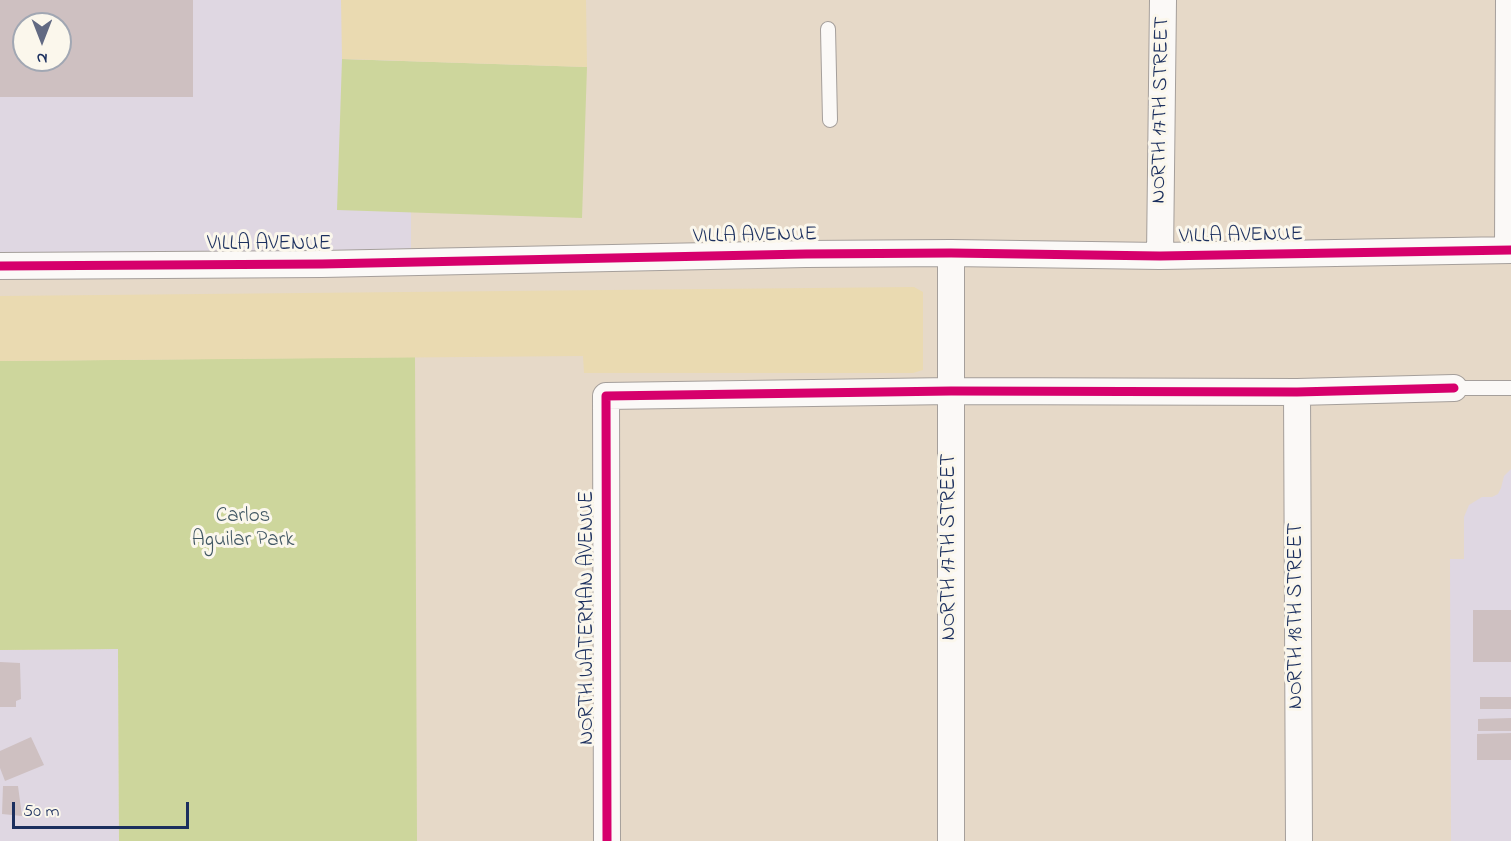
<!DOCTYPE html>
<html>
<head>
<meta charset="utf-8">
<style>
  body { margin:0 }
  #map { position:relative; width:1511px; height:841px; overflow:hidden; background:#e6d9c8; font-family:"Indie Flower",sans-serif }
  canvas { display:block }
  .north { position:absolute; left:12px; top:12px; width:60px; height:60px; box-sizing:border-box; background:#fbf7ec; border:2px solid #a1a7b3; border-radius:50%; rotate:180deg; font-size:16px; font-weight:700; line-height:24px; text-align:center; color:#1b2f5e }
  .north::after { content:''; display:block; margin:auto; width:21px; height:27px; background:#626a83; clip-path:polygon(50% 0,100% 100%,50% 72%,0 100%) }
  .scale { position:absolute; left:12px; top:802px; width:177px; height:27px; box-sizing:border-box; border:3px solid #1b2f5e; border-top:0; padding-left:8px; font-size:18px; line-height:21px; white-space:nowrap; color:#1b2f5e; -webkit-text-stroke:4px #fbf7ec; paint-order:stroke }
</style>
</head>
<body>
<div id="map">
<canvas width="1511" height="841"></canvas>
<div class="north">N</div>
<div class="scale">50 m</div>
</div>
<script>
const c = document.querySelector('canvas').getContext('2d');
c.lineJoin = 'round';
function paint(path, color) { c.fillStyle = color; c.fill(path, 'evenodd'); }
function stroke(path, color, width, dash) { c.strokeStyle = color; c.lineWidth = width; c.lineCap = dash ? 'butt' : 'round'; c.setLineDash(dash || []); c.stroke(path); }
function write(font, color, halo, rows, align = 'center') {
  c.font = font + ' "Indie Flower",sans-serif'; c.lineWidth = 6; c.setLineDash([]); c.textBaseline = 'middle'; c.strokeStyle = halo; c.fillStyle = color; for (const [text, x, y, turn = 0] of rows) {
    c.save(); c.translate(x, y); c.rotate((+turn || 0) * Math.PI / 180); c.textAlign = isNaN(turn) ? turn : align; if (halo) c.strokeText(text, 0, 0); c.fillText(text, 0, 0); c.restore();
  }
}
paint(new Path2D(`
  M0 0H411V253L0 259ZM24 24H60V60H24Z
  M1511 469V841H1451L1450 559H1464V517L1469 505 1482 497H1492L1498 494 1501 488 1504 476Z
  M118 649 119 841H0V650Z`), '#dfd7e2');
paint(new Path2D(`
  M342 59 587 67 582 218 337 210Z
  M415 357 417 841H119L118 649 0 650V361Z`), '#cdd69c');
paint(new Path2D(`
  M341 0H586L587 67 342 59Z
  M914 287 923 292V370L913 373H584L583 356 0 361V296Z`), '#eadab1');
paint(new Path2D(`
  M0 0H193V97H0ZM24 24H60V60H24Z
  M1473 610H1511V662H1473Z
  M0 662 20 663 21 699 16 701V707H0Z
  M1480 697H1511V709H1480Z
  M1511 718V731H1478V719Z
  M1511 733V760H1477V734Z
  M31 737 44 765 5 781 0 768V751Z
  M3 786H18L22 816 2 814Z`), '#cec0c1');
const lane = new Path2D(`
  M828 29 830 120
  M1454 388H1511`);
const street = new Path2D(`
  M1508 250 1509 0
  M951 253V841
  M1160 256 1163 0
  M0 266 322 264 806 254 951 253 1160 256 1511 250
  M1297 392 1299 841
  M607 841 606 396 951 391 1297 392 1454 388`);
stroke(lane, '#a59f9b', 16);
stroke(street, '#a59f9b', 28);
stroke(lane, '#fbf9f7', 14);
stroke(street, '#fbf9f7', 26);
stroke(new Path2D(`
  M0 266 322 264 806 254 951 253 1160 256 1511 250
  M607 841 606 396 951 391 1297 392 1454 388`), '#d6006c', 9);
write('21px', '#1b2f5e', '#fbf7ec', [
  ["NORTH 17TH STREET",1162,110,-89],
  ["VILLA AVENUE",755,237,-1],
  ["VILLA AVENUE",1241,237,-1],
  ["VILLA AVENUE",269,246],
  ["NORTH 17TH STREET",951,547,-90],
  ["NORTH 18TH STREET",1298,616,-90],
  ["NORTH WATERMAN AVENUE",589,618,-90]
]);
write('21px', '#425864', '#fbf7ec', [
  ["Carlos",243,518],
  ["Aguilar Park",243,542]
]);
</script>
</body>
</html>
